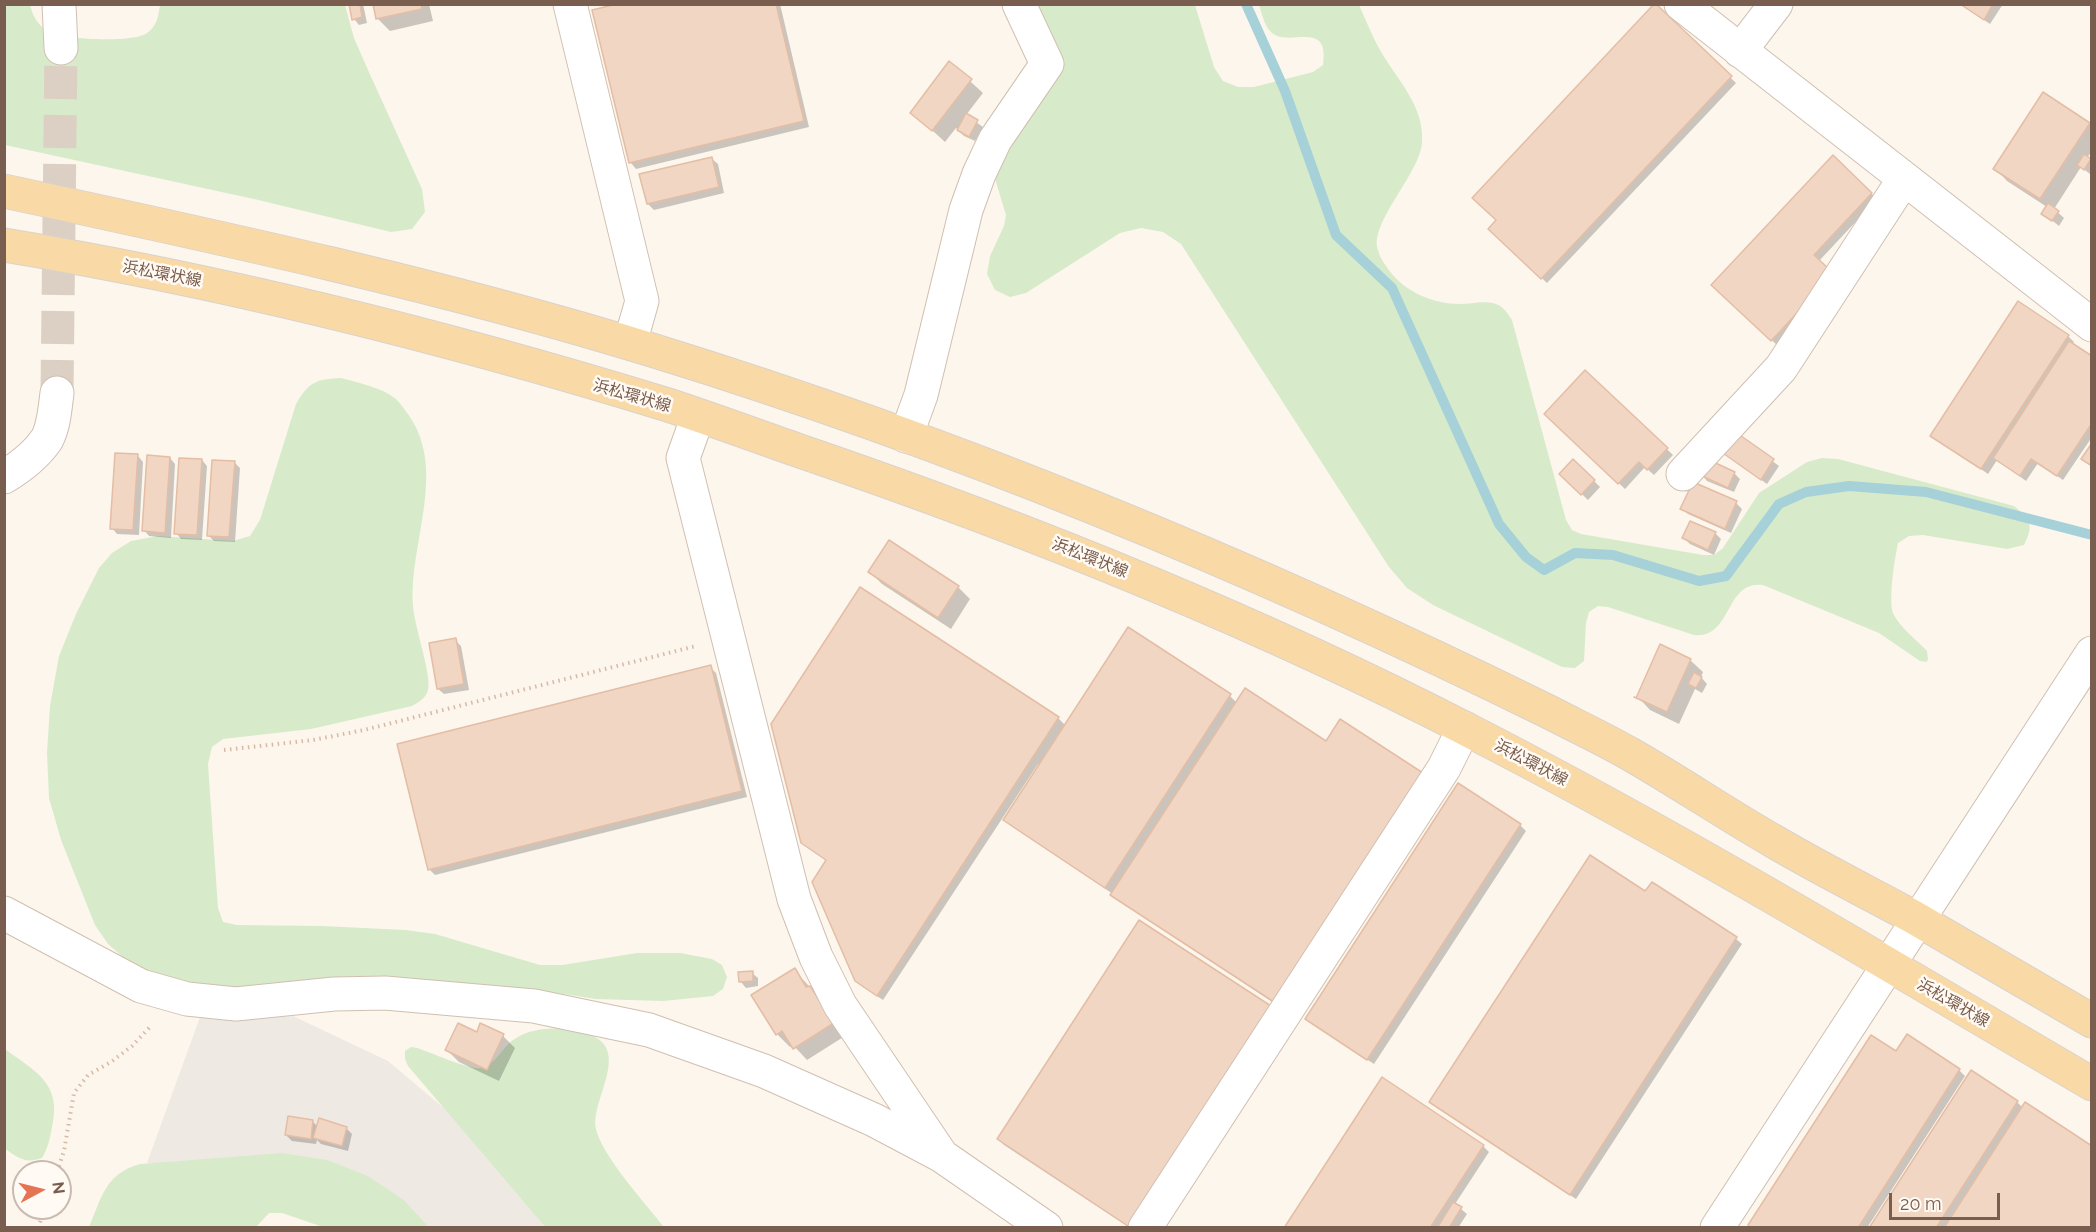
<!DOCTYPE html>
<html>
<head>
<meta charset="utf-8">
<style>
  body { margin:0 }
  #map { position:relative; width:2096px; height:1232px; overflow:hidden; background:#fdf6ec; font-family:Raleway,sans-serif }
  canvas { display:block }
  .frame { position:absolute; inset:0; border:6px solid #795d4e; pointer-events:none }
  .north { position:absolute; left:12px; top:1160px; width:60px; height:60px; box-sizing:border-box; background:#fffaf3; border:2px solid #c9bbb1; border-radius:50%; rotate:83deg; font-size:16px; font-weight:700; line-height:24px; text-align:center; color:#795d4e }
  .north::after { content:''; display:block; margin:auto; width:21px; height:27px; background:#e47454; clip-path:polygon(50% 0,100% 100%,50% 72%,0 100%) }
  .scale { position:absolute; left:1889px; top:1193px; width:111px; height:27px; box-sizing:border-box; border:3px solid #795d4e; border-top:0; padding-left:8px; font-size:18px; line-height:21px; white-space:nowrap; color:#795d4e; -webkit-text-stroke:4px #fffaf3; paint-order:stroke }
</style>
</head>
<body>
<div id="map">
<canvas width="2096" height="1232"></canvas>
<div class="frame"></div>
<div class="north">N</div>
<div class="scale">20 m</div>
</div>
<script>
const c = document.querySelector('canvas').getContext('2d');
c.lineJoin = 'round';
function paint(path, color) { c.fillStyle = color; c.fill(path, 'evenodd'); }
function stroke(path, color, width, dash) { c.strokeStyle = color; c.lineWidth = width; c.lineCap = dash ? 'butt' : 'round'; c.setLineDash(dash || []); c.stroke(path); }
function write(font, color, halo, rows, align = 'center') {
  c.font = font + ' Raleway,"Noto Sans JP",sans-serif'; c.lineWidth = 5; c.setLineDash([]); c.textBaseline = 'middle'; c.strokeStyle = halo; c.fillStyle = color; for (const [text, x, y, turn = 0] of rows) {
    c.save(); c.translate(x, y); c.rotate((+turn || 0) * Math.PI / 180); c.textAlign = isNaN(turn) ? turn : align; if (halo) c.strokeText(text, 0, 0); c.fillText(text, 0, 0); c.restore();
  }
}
paint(new Path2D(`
  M293 1016 388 1061 445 1109 545 1227H429L405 1201 147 1163 200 1017 235 1021Z`), '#efe9e4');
paint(new Path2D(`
  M4 5H30C33 16 37 24 47 31 61 40 135 43 147 33 158 25 158 16 160 5H345L354 38 368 70 422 189 425 212 412 229 391 232 254 199 5 145Z
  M1034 5H1195L1214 67 1223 81 1238 87H1254L1313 72 1323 65C1330 17 1286 50 1270 31 1264 25 1262 13 1259 5H1359C1366 20 1372 36 1380 50 1397 80 1425 106 1422 143 1419 175 1369 223 1378 250 1379 255 1383 262 1386 266 1402 291 1432 304 1460 304 1471 304 1486 300 1496 304 1503 306 1508 314 1512 320L1566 520 1572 530 1581 534 1703 555H1714L1723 548 1759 493 1807 462 1822 458 1838 459 2014 506C2031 520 2034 525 2024 545L2007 549 1923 535 1909 536 1898 543C1895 557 1888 599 1893 613 1899 627 1917 640 1927 651L1928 660 1926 662 1920 661 1879 633 1763 585C1724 580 1733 639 1694 635L1608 607 1598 606 1589 612 1586 623 1584 661 1575 668 1562 667 1433 605 1407 588 1389 567 1181 244 1163 232 1141 228 1120 233 1026 293 1010 297 995 290 987 274 990 256 1004 226 1006 215 995 179 998 167 1027 116Z
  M341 378C359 383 381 387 396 399 399 402 402 406 405 410 450 467 409 541 413 605 414 626 432 675 428 690 426 698 419 702 412 706L311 729 223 739 212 747 208 764 218 908 223 922 237 925 322 926 406 930 435 934 540 965H562L637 953H680L712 959 722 965 727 977 723 989 713 996 663 1001 596 999 537 990 385 976 332 977 235 987 190 983 147 970 126 960 108 944 95 925 61 840 49 798 47 753 50 706 59 656 76 614 99 568 112 553 131 541 158 536 233 541 250 536 260 520 296 404C309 382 316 379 341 378Z
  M558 1028C567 1029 577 1030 585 1033 635 1047 590 1099 596 1129 602 1156 646 1204 664 1227H545L408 1066 405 1059V1051L411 1047 417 1048C430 1052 469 1070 481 1068 495 1065 502 1048 513 1040 527 1030 541 1029 558 1028Z
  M5 1049C36 1072 62 1083 52 1127 50 1138 48 1148 42 1158 25 1164 19 1158 5 1149Z
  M282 1153 327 1160 368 1176 405 1201 429 1227H323L282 1213H269L256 1227H89C102 1197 105 1174 140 1164Z`), '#d7ebca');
paint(new Path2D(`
  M350 4H363L367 23 359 25 354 19Z
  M374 4H429L433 21 390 31 378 19Z
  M602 4H780L809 127 636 169 631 163 594 11 606 9Z
  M1960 4H2003L1990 24Z
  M1655 5 1736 83 1547 283 1490 229Z
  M950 63 983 93 966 115 983 127 975 141 964 136 956 128 945 142 912 112Z
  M2089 124 2092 126V151L2087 158 2092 161V173L2090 174 2081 167 2054 209 2064 218 2059 226 2043 213 2047 207 2007 181 1995 168Z
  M1833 158 1877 199 1819 261 1816 305 1778 346 1713 285Z
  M712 159 718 164 724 193 654 210 648 204Z
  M2018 303 2068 336 2074 342 2072 345 2092 358V437L2063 480 2038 463 2026 481 1997 460 1988 474 1932 435Z
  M1585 372 1673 455 1654 475 1645 467 1625 489 1546 414Z
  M1734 433 1779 466 1767 484 1728 456Z
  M138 456 143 462 139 535 117 534 112 528Z
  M170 458 175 464 171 538 149 536 144 530Z
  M202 460 207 466 202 540 181 539 176 533Z
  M1574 461 1600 487 1588 500 1561 474Z
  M234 462 240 468 235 542 214 541 208 535Z
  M1734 473 1740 479 1734 492 1707 481 1702 475Z
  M1736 503 1742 509 1731 533 1688 514 1682 509Z
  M1715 533 1721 539 1714 555 1690 544 1684 538Z
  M870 572 958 587 970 599 951 629 882 584Z
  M1129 629 1230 696 1237 703 1280 1007 1118 900 1113 894 1011 826 1005 820 1040 765 1038 764 883 1000 863 987 857 981 827 861 802 842 1058 718 1066 726Z
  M455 640 461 646 469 690 444 694 438 689Z
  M1690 660 1703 672 1701 677 1707 684 1702 693 1695 689 1679 724 1650 710 1638 697Z
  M710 667 716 673 747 797 435 875 429 869Z
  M1520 825 1526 831 1374 1064 1312 1024 1306 1019Z
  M1652 884 1736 939 1742 944 1576 1199 1437 1108 1431 1102 1646 893Z
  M1140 922 1130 1228 1004 1145 998 1139Z
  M794 970 822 1000 845 1036 807 1060 793 1045 790 1047 777 1034 753 996Z
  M752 973 758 978V986L746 988 741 982Z
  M477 1034 503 1036 515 1048 499 1081 459 1062 447 1050Z
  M1896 1053 1959 1070 1965 1076 1867 1228H1752Z
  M2017 1102 2023 1108 2092 1148V1228H1871Z
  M312 1121 318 1127 346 1128 352 1134 348 1151 321 1144 317 1140 316 1144 292 1141 286 1135Z
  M1483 1146 1489 1152 1455 1204 1467 1214 1458 1228H1285Z`), '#0003');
stroke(new Path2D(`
  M1246 4 1285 91 1336 235 1392 288 1499 524 1526 557 1544 570 1575 553 1613 555 1699 581 1726 576 1779 504 1806 492 1849 486 1926 492 2092 535`), '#a6d1d9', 10);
const building = new Path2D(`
  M349 4H360L362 17 352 20Z
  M373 4H421L422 9 376 19Z
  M617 4H776L804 121 629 163 592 10Z
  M1654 4H1656L1732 76 1541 279 1488 229 1496 220 1472 198Z
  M1960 4H1993L1984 20Z
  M949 61 972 79 932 131 910 113Z
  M2043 92 2090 123 2040 199 1993 169Z
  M966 113 978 120 969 137 957 130Z
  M2084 154 2091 159 2084 170 2077 165Z
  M1833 155 1872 193 1814 255 1830 270 1810 299 1771 341 1711 285Z
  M712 157 719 187 647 204 639 174Z
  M2048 203 2059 211 2052 221 2041 214Z
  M2018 301 2069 335 1981 469 1930 436Z
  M2069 341 2092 356V423L2057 476 2031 459 2020 476 1993 458Z
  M1585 370 1668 448 1647 470 1639 462 1618 484 1544 414Z
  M1734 431 1774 459 1761 480 1720 451Z
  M2092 443V466L2081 459Z
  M115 453 138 454 133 530 110 529Z
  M147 455 170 457 165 533 142 531Z
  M179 458 202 459 197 535 174 534Z
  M1573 459 1595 480 1581 495 1559 474Z
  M1707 459 1735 472 1728 488 1700 475Z
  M212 460 235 461 229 537 207 536Z
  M1693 482 1737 501 1725 529 1680 509Z
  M1690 521 1716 532 1708 550 1682 538Z
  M889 540 959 586 938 618 868 572Z
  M860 587 1059 717 877 996 855 981 812 882 826 860 801 843 771 724Z
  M1128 627 1231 694 1105 888 1003 820Z
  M456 638 464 684 437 689 429 643Z
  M1660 644 1691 659 1667 712 1634 697 1636 698Z
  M711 665 742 791 428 870 397 744Z
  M1694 672 1702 677 1696 688 1688 684Z
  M1245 688 1326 741 1340 719 1423 773 1274 1002 1110 895Z
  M1458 783 1521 824 1367 1060 1305 1019Z
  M1590 855 1645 891 1652 882 1737 937 1570 1195 1429 1102Z
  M1139 920 1271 1006 1128 1226 997 1139Z
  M795 968 806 987 810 986 834 1023 793 1049 782 1031 776 1035 751 995Z
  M753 971V981L739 982 738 972Z
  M458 1023 477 1032 480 1023 504 1034 487 1070 445 1050Z
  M1907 1034 1960 1069 1858 1228H1751L1748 1225 1871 1035 1896 1051Z
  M1971 1070 2018 1101 1936 1228H1869Z
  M1382 1077 1484 1145 1430 1228H1284Z
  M2025 1102 2092 1146V1226L2090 1228H1944Z
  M288 1116 313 1120 311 1139 285 1135Z
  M319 1118 347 1127 342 1146 313 1138Z
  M1453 1202 1462 1207 1449 1228H1437Z`);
paint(building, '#f2d6c4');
stroke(building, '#e4bda4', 1.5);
stroke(new Path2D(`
  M57 393 61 48`), '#dcd0c4', 33, [33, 16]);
const minor = new Path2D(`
  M59 4 61 48
  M570 4 642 301 630 343
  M1681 4 2092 325
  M1740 51 1776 4
  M698 416 683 458 794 899 816 957 840 1005 940 1153
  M906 436 921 395 966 210 979 174 995 140 1047 64 1019 4
  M1683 474 1781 368 1904 179
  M4 477C19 468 37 454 47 439 54 426 55 408 57 393
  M4 913 141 986 187 999 236 1004 334 994 385 993 534 1006 649 1030 764 1071 874 1120 942 1156 1046 1228
  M1145 1228 1444 768 1464 728
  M1717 1228 2092 653`);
const major = new Path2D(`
  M4 191C223 238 441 285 655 351 960 445 1263 571 1549 712 1576 726 1604 739 1630 754 1679 782 1726 814 1775 842 1821 869 1869 893 1915 918 1974 952 2033 987 2092 1021
  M4 245C229 282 450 338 668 405 711 419 754 435 797 450 1026 528 1252 619 1468 730 1681 839 1885 963 2092 1084`);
stroke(minor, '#d0bfb1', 35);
stroke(major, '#d9d2cd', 35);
stroke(new Path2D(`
  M224 750 313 740 364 730 696 646
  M57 1172 64 1151 74 1093 88 1075 111 1062 132 1046 151 1026
  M38 1228 45 1208`), '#d8b9a6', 4, [1.5, 4.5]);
stroke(minor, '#fff', 33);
stroke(major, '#f9daa7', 33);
write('16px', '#795d4e', '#fffaf3', [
  ["浜松環状線",162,274,11],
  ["浜松環状線",632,396,16],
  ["浜松環状線",1090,558,22],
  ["浜松環状線",1531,763,28],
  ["浜松環状線",1953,1003,30]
]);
</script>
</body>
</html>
